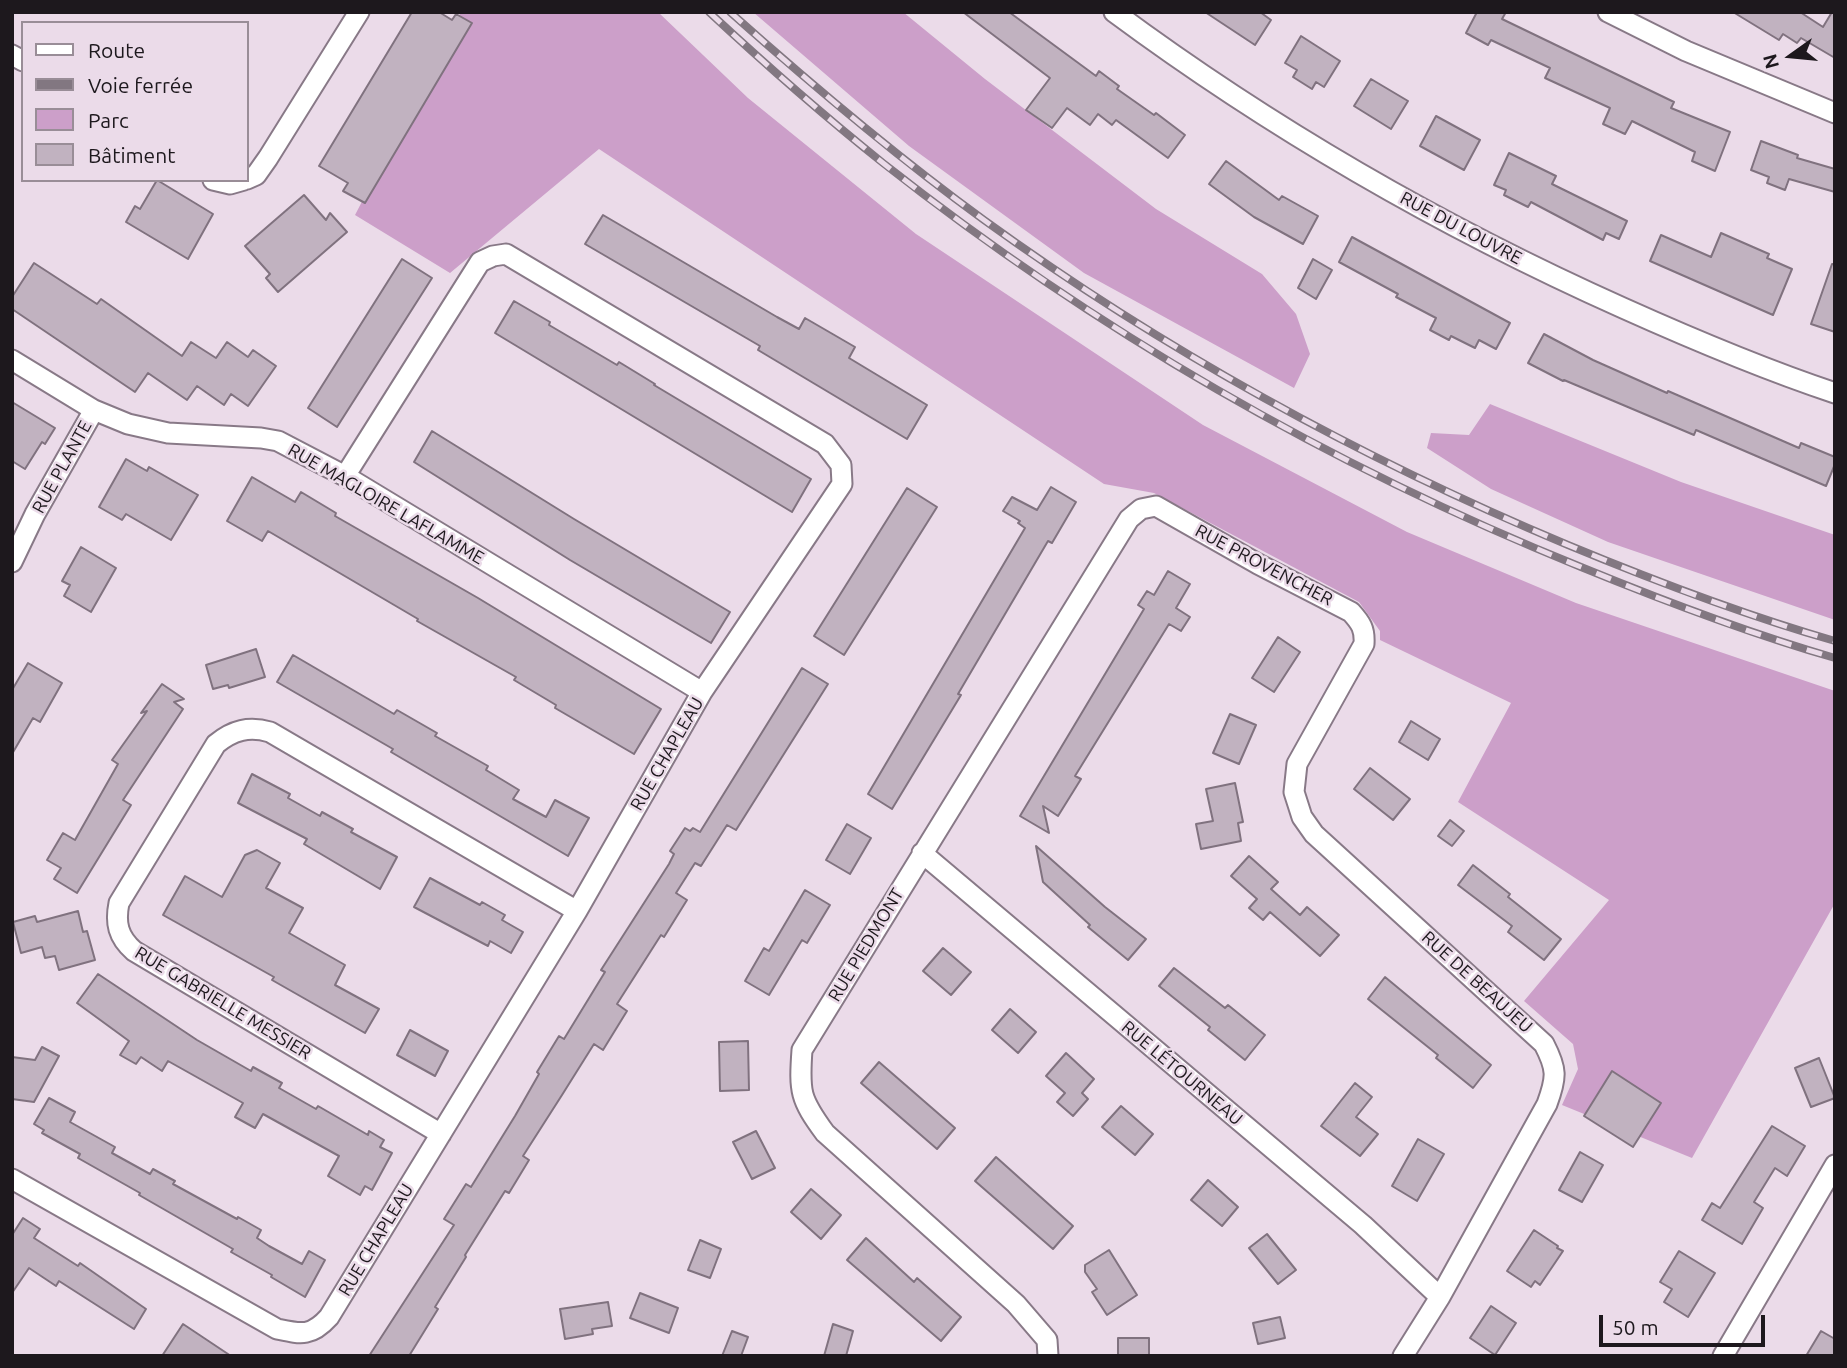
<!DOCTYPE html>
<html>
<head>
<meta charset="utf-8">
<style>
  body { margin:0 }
  #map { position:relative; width:1847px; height:1368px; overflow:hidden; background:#ebdbe9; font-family:Ubuntu,sans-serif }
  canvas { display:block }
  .frame { position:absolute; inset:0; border:14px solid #1d181d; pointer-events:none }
  .legend { position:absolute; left:21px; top:21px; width:228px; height:161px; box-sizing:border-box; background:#ebdbe9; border:2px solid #998d97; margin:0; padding:9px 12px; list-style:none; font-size:21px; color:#1d181d }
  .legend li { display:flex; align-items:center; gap:14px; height:35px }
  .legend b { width:35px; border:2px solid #998d97 }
  .north { position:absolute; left:1756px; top:21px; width:70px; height:70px; -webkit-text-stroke:5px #ebdbe9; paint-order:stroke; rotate:255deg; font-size:19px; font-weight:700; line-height:28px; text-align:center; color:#1d181d }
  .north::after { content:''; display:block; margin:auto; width:24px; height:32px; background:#1d181d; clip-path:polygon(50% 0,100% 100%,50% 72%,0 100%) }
  .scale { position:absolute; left:1599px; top:1315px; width:166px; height:32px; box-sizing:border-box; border:4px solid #1d181d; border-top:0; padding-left:9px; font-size:21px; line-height:24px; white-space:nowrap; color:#1d181d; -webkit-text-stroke:5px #ebdbe9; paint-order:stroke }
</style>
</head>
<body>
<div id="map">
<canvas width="1847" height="1368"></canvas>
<div class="frame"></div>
<ul class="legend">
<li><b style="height:9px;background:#fff"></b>Route</li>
<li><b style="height:9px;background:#827781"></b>Voie ferrée</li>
<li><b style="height:19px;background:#cc9fc9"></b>Parc</li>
<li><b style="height:19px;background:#c1b2c0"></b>Bâtiment</li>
</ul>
<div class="north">N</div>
<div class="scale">50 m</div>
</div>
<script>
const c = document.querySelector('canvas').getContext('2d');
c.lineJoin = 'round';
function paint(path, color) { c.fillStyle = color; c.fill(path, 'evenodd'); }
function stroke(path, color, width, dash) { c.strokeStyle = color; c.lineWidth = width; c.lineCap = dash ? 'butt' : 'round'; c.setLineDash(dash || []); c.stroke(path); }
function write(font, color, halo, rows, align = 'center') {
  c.font = font + ' Ubuntu,sans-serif'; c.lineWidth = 5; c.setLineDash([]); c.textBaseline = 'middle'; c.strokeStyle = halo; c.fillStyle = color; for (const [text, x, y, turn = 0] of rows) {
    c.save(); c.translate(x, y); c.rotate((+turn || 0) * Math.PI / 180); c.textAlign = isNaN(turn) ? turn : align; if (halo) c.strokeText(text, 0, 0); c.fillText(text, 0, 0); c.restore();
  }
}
paint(new Path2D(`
  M461 12H658L748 98 916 234 1203 425 1407 532 1576 603 1835 691V903L1692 1158 1562 1105 1578 1069 1573 1044 1524 1001 1609 900 1458 802 1511 703 1380 640V631L1359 602 1154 493 1104 484 599 149 450 273 355 215Z
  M753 12H903L985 79 1156 209 1262 274 1296 314 1310 354 1294 388 1084 273 909 146Z
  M1490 404 1681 482 1835 535V620L1608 542 1491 489 1427 448 1431 433 1469 435Z`), '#cc9fc9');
const building = new Path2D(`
  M412 12H439L452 20 456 14 472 23 365 203 343 191 348 183 319 166Z
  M963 12H1009L1096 76 1099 71 1119 86 1117 89 1154 115 1156 113 1185 135 1168 158 1116 120 1112 125 1098 114 1090 125 1067 108 1052 128 1026 110 1050 78Z
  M1205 12H1260L1271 20 1255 45Z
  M1477 12H1506L1502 19 1674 102 1671 108 1730 132 1715 171 1692 161 1695 152 1632 121 1625 134 1603 124 1610 108 1545 78 1550 68 1491 40 1488 45 1466 33Z
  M1733 12H1800L1823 27 1832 12H1835V58L1801 38 1797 43 1783 34 1779 40Z
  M1301 36 1340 61 1324 87 1316 82 1312 89 1293 77 1297 70 1285 63Z
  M1371 79 1408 101 1391 129 1354 106Z
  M1436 116 1480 140 1464 170 1420 146Z
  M1761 141 1798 155 1797 158 1835 169V192L1789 179 1785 190 1767 183 1769 177 1751 170Z
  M1509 153 1556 176 1552 184 1627 221 1619 239 1606 233 1603 240 1531 202 1528 207 1504 195 1506 190 1494 185Z
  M1226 161 1279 200 1282 196 1318 216 1303 244 1254 217 1209 184Z
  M157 180 213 214 188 259 126 222 135 206 140 209Z
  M304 195 326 220 330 213 347 232 278 292 266 278 270 274 245 246Z
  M603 215 777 317 799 329 805 318 855 347 849 358 927 405 907 439 758 350 760 346 585 244Z
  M1721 233 1769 254 1767 258 1792 269 1773 315 1650 261 1661 235 1711 257Z
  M1352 237 1510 323 1496 349 1479 340 1475 348 1451 336 1449 340 1430 330 1436 318 1396 297 1398 294 1339 262Z
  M402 259 432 278 337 427 308 408Z
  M1313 259 1332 270 1316 299 1298 288Z
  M34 263 97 304 101 299 182 356 191 342 216 358 227 342 248 357 253 350 276 366 248 406 231 394 224 405 197 386 187 400 148 373 135 392 12 309V297Z
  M1832 264H1835V332L1811 324Z
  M514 301 550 322 549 325 617 365 619 362 655 384 654 385 811 479 792 512 495 333Z
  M1544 334 1593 360 1667 393 1668 391 1799 448 1801 443 1835 457V464L1826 486 1696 430 1694 435 1564 380 1563 381 1528 363Z
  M12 402 55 428 45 444 42 442 25 469 12 461Z
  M432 431 574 519 730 612 711 643 570 560 414 462Z
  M126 459 147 471 149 467 198 495 171 540 126 514 122 520 99 507Z
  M252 477 295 502 301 492 336 513 335 516 478 598 661 709 634 754 555 708 556 705 514 680 516 677 417 621 418 619 268 531 262 541 227 521Z
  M1051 487 1076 502 1052 543 1048 541 958 694 961 695 892 809 868 794 1025 528 1018 523 1020 521 1003 511 1012 497 1037 510Z
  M907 488 937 507 844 655 814 636Z
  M81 547 116 568 91 612 64 596 70 585 62 581Z
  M1168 571 1190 584 1176 608 1190 617 1181 631 1169 624 1075 776 1081 779 1058 816 1043 806 1049 833 1020 816 1144 609 1138 605 1147 591 1154 595Z
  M1278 637 1300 652 1274 692 1252 678Z
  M256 649 265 677 229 688 228 685 213 689 206 665Z
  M293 655 394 714 397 710 437 733 435 736 488 766 486 770 519 790 513 799 546 817 555 800 589 818 568 856 391 752 393 749 277 682Z
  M28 663 62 683 40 722 33 718 12 754V690Z
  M802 668 828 684 736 830 727 825 701 866 695 863 676 893 687 900 664 937 661 935 617 1004 627 1011 603 1050 594 1044 562 1095 523 1156 529 1160 509 1193 505 1191 465 1255 466 1257 435 1307 438 1309 409 1356H369L454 1225 444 1219 466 1184 471 1187 515 1116 539 1074 537 1072 559 1036 564 1039 605 972 601 970 669 864 674 854 670 851 685 828 690 831 693 828 700 832Z
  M162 684 184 699 174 702 183 709 123 800 131 805 77 893 54 879 61 868 47 860 63 833 75 840 118 764 112 760 147 711 141 713Z
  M1230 714 1256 725 1239 764 1213 753Z
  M1411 721 1440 739 1428 760 1399 742Z
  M1370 768 1410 799 1393 820 1354 789Z
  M252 774 290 794 288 798 320 816 322 812 353 829 351 832 397 857 380 889 304 844 307 839 238 803Z
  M1235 783 1243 822 1238 823 1241 841 1201 849 1196 824 1213 821 1206 789Z
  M1450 820 1464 831 1452 846 1438 836Z
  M847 824 871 838 850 874 826 860Z
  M1036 846 1105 907 1146 939 1128 960 1088 927 1090 925 1043 882Z
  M257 850 280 863 266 888 303 908 289 933 345 965 335 985 379 1009 365 1033 272 980 274 977 163 915 185 876 222 897 245 855Z
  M1249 856 1278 882 1271 889 1300 915 1307 907 1339 935 1320 956 1270 912 1263 920 1249 908 1257 899 1231 876Z
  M1473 865 1510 894 1508 897 1561 939 1544 960 1508 932 1512 926 1458 885Z
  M430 878 480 905 482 902 505 915 502 920 523 932 511 953 490 941 488 946 414 907Z
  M805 890 830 905 807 943 802 940 769 995 745 981 764 948 769 951Z
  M78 911 83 932 87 931 95 960 59 970 55 956 45 958 42 947 21 953 13 922 35 916 37 922Z
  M943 948 971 972 951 995 923 971Z
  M1174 968 1225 1008 1228 1005 1265 1035 1245 1060 1208 1030 1210 1027 1159 986Z
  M98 974 197 1040 251 1071 253 1067 282 1083 279 1088 316 1109 318 1106 368 1135 369 1131 384 1140 380 1147 392 1153 372 1190 365 1186 360 1195 328 1176 339 1156 263 1114 255 1128 235 1117 243 1103 168 1061 162 1071 141 1057 136 1064 120 1055 129 1041 77 1003Z
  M1385 977 1491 1065 1473 1088 1436 1058 1438 1055 1368 999Z
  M1010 1009 1036 1032 1018 1053 992 1030Z
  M410 1030 448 1051 435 1076 397 1055Z
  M748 1041 749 1090 720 1091 719 1042Z
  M42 1047 59 1056 34 1102 12 1099V1057L35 1060Z
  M1066 1053 1094 1079 1082 1093 1088 1099 1073 1116 1057 1102 1065 1093 1046 1076Z
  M1819 1058 1835 1098 1811 1107 1795 1068Z
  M879 1062 955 1128 937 1149 861 1083Z
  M1612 1071 1661 1103 1633 1147 1584 1116Z
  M1355 1083 1372 1097 1356 1117 1378 1134 1360 1156 1321 1126Z
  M49 1098 75 1112 70 1122 115 1147 112 1153 150 1174 153 1169 175 1181 173 1184 237 1219 238 1217 261 1230 257 1238 269 1246 302 1264 309 1251 325 1260 305 1297 271 1277 272 1275 231 1252 233 1249 139 1195 140 1193 78 1158 80 1154 42 1133 44 1130 34 1124Z
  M1121 1106 1153 1134 1135 1155 1102 1127Z
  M1772 1126 1805 1146 1787 1176 1775 1168 1754 1202 1763 1208 1742 1244 1702 1220 1712 1203 1720 1208Z
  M756 1131 775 1168 752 1179 733 1142Z
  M1418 1139 1444 1154 1417 1201 1392 1186Z
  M1580 1152 1603 1165 1582 1202 1559 1190Z
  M996 1157 1073 1226 1053 1249 975 1181Z
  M1208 1180 1238 1207 1222 1226 1191 1200Z
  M811 1189 841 1215 821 1239 791 1212Z
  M23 1218 40 1229 34 1238 78 1266 80 1263 146 1309 134 1329 59 1281 56 1286 29 1268 12 1293V1235Z
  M1534 1230 1558 1246 1557 1248 1563 1251 1540 1285 1535 1281 1531 1287 1507 1271Z
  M1267 1234 1296 1270 1278 1284 1249 1248Z
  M866 1238 914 1282 917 1278 961 1317 941 1341 847 1260Z
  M700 1240 721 1249 710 1278 688 1270Z
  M1109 1250 1137 1295 1107 1315 1092 1292 1097 1289 1085 1272V1265Z
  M1679 1251 1715 1273 1688 1317 1664 1302 1672 1289 1660 1282Z
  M640 1293 678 1308 669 1333 630 1318Z
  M608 1302 612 1326 592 1329 593 1334 565 1339 560 1309Z
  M1491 1306 1516 1323 1495 1355 1470 1338Z
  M1280 1317 1285 1338 1258 1344 1253 1323Z
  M183 1324 231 1356H162Z
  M833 1324 853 1331 846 1356H824Z
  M732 1331 748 1337 741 1356H722Z
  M1821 1331 1835 1339V1356H1806Z
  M1118 1338H1149V1356H1118Z`);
paint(building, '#c1b2c0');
stroke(building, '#80727f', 2);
const minor = new Path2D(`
  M1114 12C1272 129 1444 228 1623 308 1692 339 1763 369 1835 393
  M1608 12 1686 51 1835 113
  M12 55 23 61
  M247 179 256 175 268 158 359 12
  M213 180 230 184 244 180
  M12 360 94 410 128 424 168 433 261 438 278 441 345 476 702 692
  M12 562 35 514 94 410
  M922 853 1363 1225 1440 1297
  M441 1134 134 951C118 937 115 923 119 903L216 744C233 730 249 726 270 732L577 911
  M12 1179 277 1329C301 1334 311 1337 329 1317L577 911 702 692 842 484 841 465 825 444 506 254 493 256 480 262 345 476
  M1048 1356 1047 1340 1016 1304 825 1133C800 1099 799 1092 802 1050L1129 519 1141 509 1156 506 1258 564 1351 612C1361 623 1365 629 1364 644L1297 764 1294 792 1302 817 1314 834 1544 1044C1557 1069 1557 1077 1547 1104L1440 1297 1403 1356
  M1723 1356 1835 1165`);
stroke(minor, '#887987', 23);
stroke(minor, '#fff', 19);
const rail = new Path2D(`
  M709 12C765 64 823 115 883 163 1095 330 1331 466 1581 567 1664 601 1748 633 1835 658
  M730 12C812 85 896 156 984 220 1165 351 1362 459 1568 545 1655 581 1744 615 1835 641`);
stroke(rail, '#827781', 8);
stroke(rail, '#ebdbe9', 5, [16]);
write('18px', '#1d181d', '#ebdbe9', [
  ["RUE DU LOUVRE",1461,228,28],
  ["RUE PLANTE",62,467,-61],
  ["RUE MAGLOIRE LAFLAMME",386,504,30],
  ["RUE PROVENCHER",1264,565,28],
  ["RUE CHAPLEAU",667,754,-60],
  ["RUE PIEDMONT",866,945,-59],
  ["RUE DE BEAUJEU",1477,982,42],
  ["RUE GABRIELLE MESSIER",223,1003,31],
  ["RUE LÉTOURNEAU",1182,1073,40],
  ["RUE CHAPLEAU",376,1240,-59]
]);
</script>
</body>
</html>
